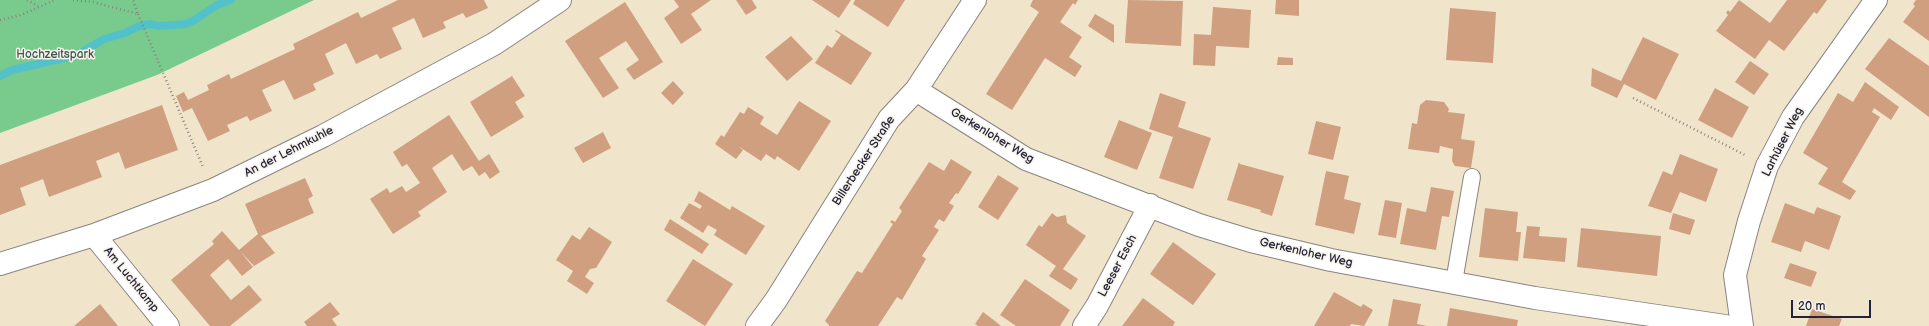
<!DOCTYPE html>
<html>
<head>
<meta charset="utf-8">
<style>
  body { margin:0 }
  #map { position:relative; width:1929px; height:326px; overflow:hidden; background:#f0e5ca; font-family:"Balsamiq Sans",sans-serif }
  canvas { display:block }
  .scale { position:absolute; left:1791px; top:300px; width:80px; height:18px; box-sizing:border-box; border:2px solid #22223b; border-top:0; padding-left:5px; font-size:12px; line-height:14px; white-space:nowrap; color:#22223b; -webkit-text-stroke:3px #f7f3e8; paint-order:stroke }
</style>
</head>
<body>
<div id="map">
<canvas width="1929" height="326"></canvas>
<div class="scale">20 m</div>
</div>
<script>
const c = document.querySelector('canvas').getContext('2d');
c.lineJoin = 'round';
function paint(path, color) { c.fillStyle = color; c.fill(path, 'evenodd'); }
function stroke(path, color, width, dash) { c.strokeStyle = color; c.lineWidth = width; c.lineCap = dash ? 'butt' : 'round'; c.setLineDash(dash || []); c.stroke(path); }
function write(font, color, halo, rows, align = 'center') {
  c.font = font + ' "Balsamiq Sans",sans-serif'; c.lineWidth = 3; c.setLineDash([]); c.textBaseline = 'middle'; c.strokeStyle = halo; c.fillStyle = color; for (const [text, x, y, turn = 0] of rows) {
    c.save(); c.translate(x, y); c.rotate((+turn || 0) * Math.PI / 180); c.textAlign = isNaN(turn) ? turn : align; if (halo) c.strokeText(text, 0, 0); c.fillText(text, 0, 0); c.restore();
  }
}
paint(new Path2D(`
  M0 0H314L157 75 0 133Z`), '#79cb8d');
stroke(new Path2D(`
  M0 76 12 70 77 55 104 39 125 33 137 27 149 24 160 26 185 24 193 21 217 5 231 0`), '#53c1ca', 8);
paint(new Path2D(`
  M398 0H484L488 8 466 18 463 13 443 22 446 28 423 38 414 18 392 28 402 49 380 59 377 54 356 64 346 43 325 54 334 74 313 84 316 90 294 100 284 80 262 90 272 111 250 121 247 116 227 125 230 131 208 141 192 108 183 112 176 96 184 92 188 100 209 90 207 85 229 74 231 79 295 49 293 44 358 12 361 18Z
  M674 0H711L691 14 702 30 681 44 664 18 679 7Z
  M736 0H752L757 8 746 15Z
  M812 0H851L839 18Z
  M855 0H905L888 27 853 4Z
  M1033 0H1078L1075 5 1073 3 1060 22 1082 37 1069 57 1082 66 1075 77 1045 58 1012 110 986 94 1039 12 1030 6Z
  M1128 0 1183 1 1181 46 1125 43Z
  M1276 0H1299V16L1275 14Z
  M1739 0 1770 23 1787 0H1827L1817 14 1814 12 1784 51 1769 40 1755 59 1716 31 1728 15 1726 13 1728 10 1730 12Z
  M1916 0H1929V41L1903 22 1915 6 1913 4Z
  M625 2 663 62 634 80 626 69 639 60 626 41 599 58 619 88 603 98 565 41Z
  M1213 7 1251 10 1249 48 1216 46 1215 66 1193 65 1194 34 1211 35Z
  M1450 8 1496 12 1493 63 1446 60Z
  M1095 14 1114 25V43L1088 26Z
  M836 30 872 53 851 85 815 63 827 45 832 48 841 35 835 31Z
  M791 36 813 59 787 81 765 57Z
  M1643 37 1679 54 1656 100 1624 84 1617 98 1591 86 1592 68 1621 81Z
  M1889 38 1929 66V117L1865 69Z
  M1278 57 1293 58V65H1277Z
  M1750 61 1769 74 1754 95 1735 82Z
  M512 76 525 96 515 102 524 117 491 137 470 102Z
  M673 81 684 93 673 105 661 93Z
  M1865 82 1899 107 1891 120 1874 108 1872 112 1880 117 1842 182 1856 191 1850 200 1818 184 1828 168 1803 153 1838 93 1853 102Z
  M1715 88 1749 107 1732 138 1698 120Z
  M1160 93 1186 102 1178 127 1211 138 1193 189 1159 178 1173 137 1149 129Z
  M1426 100 1444 102 1449 109 1448 112 1465 114 1461 139 1475 141 1471 168 1455 166 1452 161 1453 149 1440 146 1439 153 1408 149 1412 123 1417 124 1420 105Z
  M799 101 831 121 799 171 777 156 775 160 766 154 761 161 738 146 743 150 736 159 715 144 721 135 724 137 740 112 744 114 748 107 764 117 760 124 777 135Z
  M162 105 178 150 125 169 119 152 96 161 102 177 49 197 43 179 20 188 26 205 0 215V165Z
  M449 115 479 161 489 154 500 172 490 179 485 172 479 176 472 166 463 171 452 154 432 168 447 192 418 212 421 216 393 234 370 199 387 188 390 193 402 186 406 192 420 183 407 164 402 167 393 152Z
  M1119 120 1152 133 1137 170 1104 157Z
  M1316 121 1341 127 1333 160 1308 154Z
  M603 132 611 148 583 163 574 148Z
  M1680 154 1718 169 1706 202 1680 192 1671 213 1648 206 1663 171 1672 175Z
  M951 159 972 172 958 194 956 193 949 203 954 206 944 222 939 219 934 227 939 230 922 256 926 259 902 300 897 297 878 326H829V325L825 321 857 271 862 273 893 224 890 222 892 220 895 222 902 211 899 208 929 162 944 171Z
  M1239 162 1240 164 1284 176 1272 216 1260 212 1261 210 1227 200Z
  M1326 171 1349 176 1344 199 1361 203 1354 234 1315 225Z
  M998 175 1019 188 998 220 978 207Z
  M305 178 313 196 308 199 314 213 261 236 275 253 254 266 240 251 253 267 242 276 228 259 210 275 231 300 249 285 262 300 230 326H210L171 280 214 244 212 241 222 231 239 250 258 234 245 204Z
  M1431 187 1454 191 1449 217 1442 216 1436 250 1400 244 1407 208 1426 212Z
  M699 191 730 210 732 206 765 226 746 255 714 235 717 230 708 225 703 233 680 218 689 203 700 209 702 206 694 201Z
  M1385 200 1402 203 1396 238 1378 235Z
  M1785 203 1814 214 1817 207 1841 216 1829 250 1805 241 1801 252 1771 242Z
  M1485 208 1518 212 1516 232H1521L1518 261 1479 257Z
  M1052 213 1057 217 1066 215 1067 223 1086 236 1063 269 1078 279 1071 290 1049 276 1056 266 1026 245 1039 225 1042 227Z
  M1673 213 1695 220 1690 235 1669 229Z
  M670 219 709 244 702 254 664 230Z
  M1527 226 1540 227 1539 236 1567 238 1565 262 1523 258Z
  M589 227 612 242 596 268 590 269 585 277 594 283 587 294 567 281 573 271 556 260 572 235 580 240Z
  M1581 228 1661 236 1657 276 1577 267Z
  M1173 242 1216 274 1193 305 1150 274Z
  M693 259 733 284 705 326 666 301Z
  M1790 263 1817 272 1811 287 1784 278Z
  M1025 279 1070 310 1060 326H1016L1000 315Z
  M1334 292 1361 307 1363 304 1373 310 1364 326 1351 324 1350 326H1314Z
  M1143 298 1175 322 1173 326H1122Z
  M1393 299 1421 304 1417 324 1427 326H1388Z
  M330 302 340 314 332 319 337 326H307L304 322Z
  M100 304 118 326H74Z
  M1450 308 1518 320 1517 326H1447Z
  M1812 309 1842 319 1839 326H1806Z
  M983 312 995 321 1001 326H978L975 324Z`), '#cf9f80');
const lane = new Path2D(`
  M1454 282 1472 177`);
const street = new Path2D(`
  M916 90 1026 159 1199 225 1251 241 1331 260 1535 298 1725 326
  M94 235 168 326
  M0 264 94 235 213 190 323 136 494 44 560 0
  M757 326 776 300 889 119 916 90 975 0
  M1084 326 1097 306 1150 205
  M1742 326 1735 275 1749 221 1767 166 1793 117 1876 0`);
stroke(lane, '#898482', 18);
stroke(street, '#898482', 24);
stroke(new Path2D(`
  M27 0 38 6
  M73 0 93 2 138 14 133 0
  M138 14 203 167
  M0 20 21 15 55 0
  M1633 98 1745 155`), '#898482', 2.5, [1, 3]);
stroke(lane, '#fff', 16);
stroke(street, '#fff', 22);
write('12px', '#3c5554', '#f7f3e8', [
  ["Hochzeitspark",55,55]
]);
write('12px', '#22223b', '#f7f3e8', [
  ["Gerkenloher Weg",992,136,31],
  ["Larhüser Weg",1783,142,-63],
  ["An der Lehmkuhle",289,152,-27],
  ["Billerbecker Straße",864,161,-57],
  ["Gerkenloher Weg",1306,253,13],
  ["Leeser Esch",1118,266,-62],
  ["Am Luchtkamp",131,280,51]
]);
</script>
</body>
</html>
